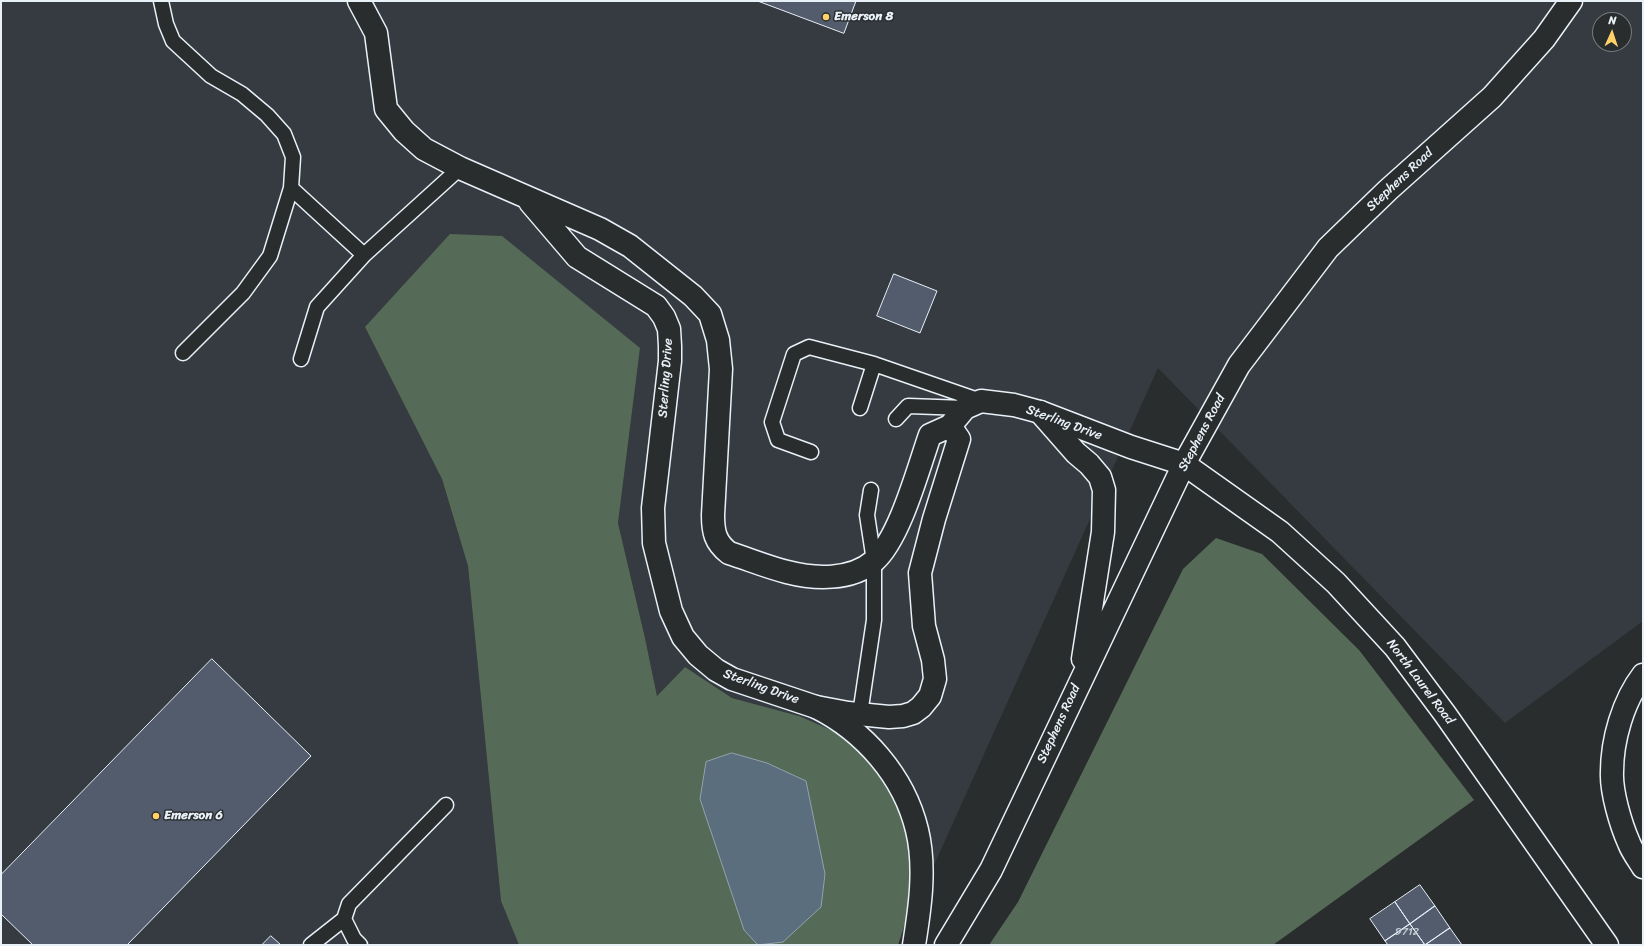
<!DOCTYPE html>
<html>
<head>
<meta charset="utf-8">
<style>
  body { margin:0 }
  #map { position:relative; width:1644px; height:946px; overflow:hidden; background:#2a2d2e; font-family:Sriracha,sans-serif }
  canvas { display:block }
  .frame { position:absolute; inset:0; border:2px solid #e8f1f8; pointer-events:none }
  .north { position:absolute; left:1592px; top:12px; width:40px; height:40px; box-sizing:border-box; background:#2a2d2e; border:1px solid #767b7f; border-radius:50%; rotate:3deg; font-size:11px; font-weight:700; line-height:16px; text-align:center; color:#e8f1f8 }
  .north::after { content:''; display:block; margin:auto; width:14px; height:18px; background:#ffd166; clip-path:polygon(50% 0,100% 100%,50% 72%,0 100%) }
</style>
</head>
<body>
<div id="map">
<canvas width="1644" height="946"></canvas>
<div class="frame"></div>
<div class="north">N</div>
</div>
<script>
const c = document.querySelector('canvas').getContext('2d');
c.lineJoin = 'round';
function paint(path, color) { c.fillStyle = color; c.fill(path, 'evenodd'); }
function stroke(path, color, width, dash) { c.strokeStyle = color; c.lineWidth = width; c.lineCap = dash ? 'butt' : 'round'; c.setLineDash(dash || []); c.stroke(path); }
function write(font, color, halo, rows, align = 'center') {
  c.font = font + ' Sriracha,sans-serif'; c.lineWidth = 3; c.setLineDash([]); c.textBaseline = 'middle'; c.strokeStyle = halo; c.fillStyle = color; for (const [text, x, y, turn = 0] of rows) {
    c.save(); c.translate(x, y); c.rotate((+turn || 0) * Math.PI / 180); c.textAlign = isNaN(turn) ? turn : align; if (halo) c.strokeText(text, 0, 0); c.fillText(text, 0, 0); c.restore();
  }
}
paint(new Path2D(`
  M1 1H1643V621L1505 723 1158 368 898 945 910 908 799 716 732 698 685 667 657 696 645 638 618 523 640 348 365 327 442 479 468 566 501 901 519 945H1ZM1600 20H1624V44H1600Z`), '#363b41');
paint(new Path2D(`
  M450 234 502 236 640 348 618 523 645 638 657 696 685 667 732 698 799 716 842 735 876 768 901 810 912 855 910 908 898 945H519L501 901 468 566 442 479 365 327Z
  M1216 538 1262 554 1359 650 1474 800 1273 945H989L1018 902 1183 569Z`), '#556b57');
const water = new Path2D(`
  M732 753 767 763 806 781 825 874 821 907 783 942 758 945 744 930 700 799 706 762Z`);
paint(water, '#5b6e7d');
stroke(water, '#93a2ae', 1);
const building = new Path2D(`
  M758 1H856L844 33Z
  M894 274 937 291 920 333 877 316Z
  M212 659 311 756 127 945H33L1 914V875Z
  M1420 885 1435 906 1410 924 1395 902Z
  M1395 902 1410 924 1385 941 1370 919Z
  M1435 906 1450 928 1425 945 1410 924Z
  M1410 924 1425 945H1388L1385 941Z
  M1450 928 1462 945H1425Z
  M271 936 281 945H262Z`);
paint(building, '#525c6c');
stroke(building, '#e8f1f8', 1);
const service = new Path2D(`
  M161 1 166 24 173 41 211 76 242 94 267 115 284 134 293 157 291 188 270 256 243 293 183 353
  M291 188 364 255
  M301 359 317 307 364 255 460 168
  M874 364 981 401
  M896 419 908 406 965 408
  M811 452 778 440 772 422 794 354 809 347 874 364 860 408
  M860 714 874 620V561L867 515 871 490
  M311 945 344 919
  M360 945 354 939 344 919 349 904 446 805`);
const minor = new Path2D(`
  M359 1 376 33 386 109 404 131 424 149 460 168 600 229 630 246 693 296 710 314 718 340 721 369 713 515C713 532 715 542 729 553 748 559 767 567 787 572 814 579 851 581 874 561 900 538 918 469 930 435L950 426 965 408 981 401 1014 405 1040 412 1131 447 1184 464 1280 532 1336 583 1395 647 1445 714 1607 945
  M530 202 577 257 656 306 664 317 669 329 670 346V361L653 508 654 543 671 611 683 637 698 655 716 670 732 679 816 707 848 713 889 717 903 716 913 713 921 707 930 696 935 679 933 660 924 626 920 573 934 519 959 439 950 426
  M1643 675C1623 701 1612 740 1612 772 1611 792 1621 825 1629 843 1632 851 1638 859 1643 867`);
const tertiary = new Path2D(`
  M1040 412 1076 453 1089 464 1100 477 1104 490 1103 532 1083 659
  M816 707C864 731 904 776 917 830 926 867 920 908 914 945
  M946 945 991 870 1184 464 1239 365 1328 248 1388 190 1492 97 1544 39 1571 1`);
stroke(service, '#e8f1f8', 17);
stroke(minor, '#e8f1f8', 25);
stroke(tertiary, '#e8f1f8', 25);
stroke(service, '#2a2d2e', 14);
stroke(minor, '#2a2d2e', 22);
stroke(tertiary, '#2a2d2e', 22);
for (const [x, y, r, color] of [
  [826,17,4,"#ffd166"],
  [156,816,4,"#ffd166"]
]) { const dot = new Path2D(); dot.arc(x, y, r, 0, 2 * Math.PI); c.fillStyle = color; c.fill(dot); stroke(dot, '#2a2d2e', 1.5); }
write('11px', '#c2ccd5', null, [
  ["9712",1407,932]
]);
write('bold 13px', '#e8f1f8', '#2a2d2e', [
  ["Emerson 8",834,17],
  ["Emerson 6",164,816]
], 'left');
write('13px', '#e8f1f8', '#2a2d2e', [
  ["Stephens Road",1400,180,-43],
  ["Sterling Drive",666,378,-86],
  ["Sterling Drive",1064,423,20],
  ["Stephens Road",1202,433,-62],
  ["North Laurel Road",1420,682,53],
  ["Sterling Drive",761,687,20],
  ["Stephens Road",1059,724,-65]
]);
</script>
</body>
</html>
